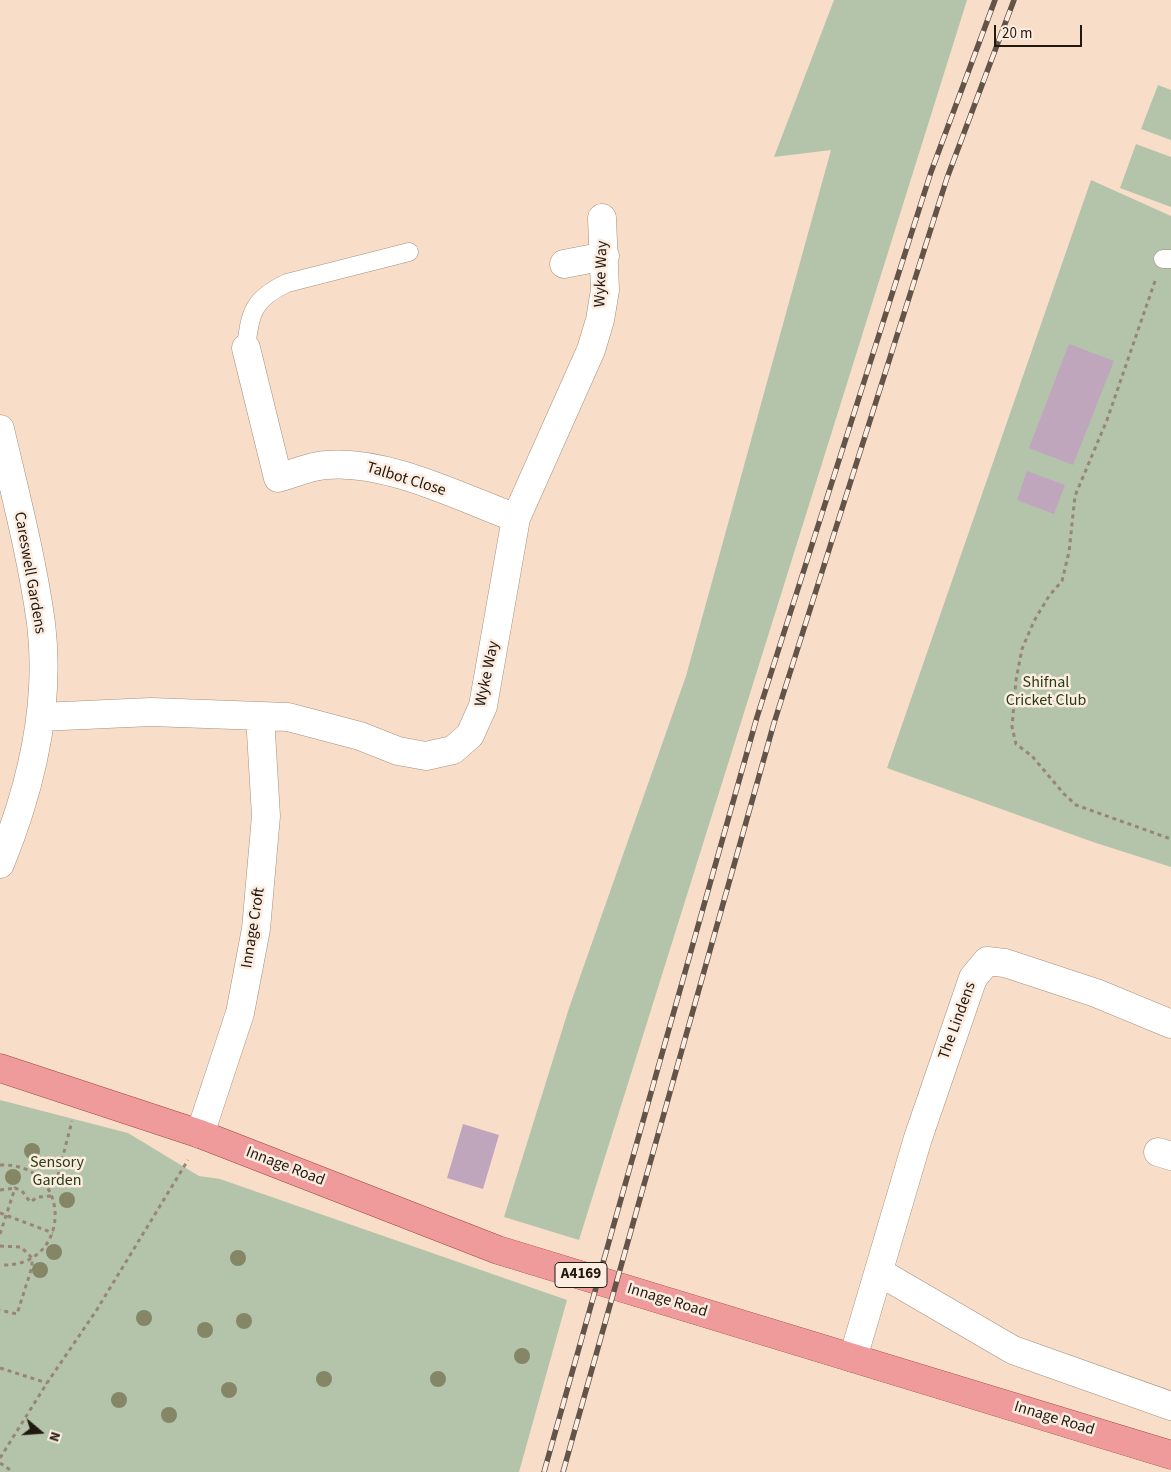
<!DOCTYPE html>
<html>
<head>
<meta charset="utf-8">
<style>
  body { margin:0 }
  #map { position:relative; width:1171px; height:1472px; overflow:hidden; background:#f8dec8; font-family:"Source Sans 3",sans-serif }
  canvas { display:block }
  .north { position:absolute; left:15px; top:1407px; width:50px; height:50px; -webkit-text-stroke:4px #fdede0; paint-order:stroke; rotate:108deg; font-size:14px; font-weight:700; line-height:20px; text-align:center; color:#211810 }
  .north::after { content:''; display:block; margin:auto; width:18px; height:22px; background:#211810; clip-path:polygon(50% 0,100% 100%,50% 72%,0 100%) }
  .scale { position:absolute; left:994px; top:25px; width:88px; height:22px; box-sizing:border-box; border:2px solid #211810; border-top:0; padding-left:6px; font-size:15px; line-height:18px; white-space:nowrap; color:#211810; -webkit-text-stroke:4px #fdede0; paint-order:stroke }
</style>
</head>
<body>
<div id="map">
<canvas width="1171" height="1472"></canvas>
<div class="north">N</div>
<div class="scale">20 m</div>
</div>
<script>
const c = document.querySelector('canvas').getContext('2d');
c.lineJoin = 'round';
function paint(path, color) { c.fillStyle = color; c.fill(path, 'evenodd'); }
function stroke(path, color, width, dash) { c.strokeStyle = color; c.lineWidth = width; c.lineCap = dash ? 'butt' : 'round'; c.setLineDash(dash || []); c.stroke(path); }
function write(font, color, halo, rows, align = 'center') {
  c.font = font + ' "Source Sans 3",sans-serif'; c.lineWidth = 5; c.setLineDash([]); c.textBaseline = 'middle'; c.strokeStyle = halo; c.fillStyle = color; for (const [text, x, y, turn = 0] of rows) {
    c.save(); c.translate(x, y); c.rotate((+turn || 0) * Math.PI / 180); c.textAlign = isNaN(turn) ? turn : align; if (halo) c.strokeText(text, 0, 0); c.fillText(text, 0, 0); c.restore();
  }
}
paint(new Path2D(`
  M834 0H967L579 1240 504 1217 569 1008 686 676 831 150 774 157Z
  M1158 85 1171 90V140L1141 129Z
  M1136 144 1171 157V207L1120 188Z
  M1091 180 1171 216V867L1093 842 887 768Z
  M0 1100 128 1133 199 1176 220 1179 567 1300 519 1472H0Z`), '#b3c4ab');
paint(new Path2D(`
  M1069 344 1114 361 1073 465 1029 448Z
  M1027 471 1065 485 1054 514 1017 500Z
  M463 1124 499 1135 483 1189 447 1178Z`), '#bfa6bd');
const service = new Path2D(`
  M1163 259H1171
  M246 348C250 312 253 299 287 283L409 252`);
const minor = new Path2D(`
  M564 264 605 256
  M246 348 278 478C293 474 310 466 326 465 385 459 460 497 516 518
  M0 429C15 493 32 558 41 623 51 704 31 788 0 864
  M41 717 151 712 288 717 360 736 398 751 426 756 453 750 470 735 483 706 516 518 591 350 600 320 605 290 602 218
  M200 1134 240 1013 256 929 266 816 260 716
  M1158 1152 1171 1156
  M879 1272 1013 1350 1171 1406
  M853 1358 918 1138 973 978 987 961 1005 963 1096 993 1171 1024`);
const primary = new Path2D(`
  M0 1068 200 1134 498 1250 1171 1455`);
stroke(service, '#a78f7b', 19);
stroke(minor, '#a78f7b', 29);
stroke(primary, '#a0423f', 29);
stroke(new Path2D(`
  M1155 281 1107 420 1075 496 1069 552 1062 581 1049 596 1034 621 1022 649 1016 680 1012 727 1016 744 1032 756 1064 794 1076 805 1171 839
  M0 1165C74 1162 73 1269 0 1265
  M47 1187 57 1179 72 1121
  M0 1190 15 1188
  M0 1213 53 1233
  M0 1234 15 1188 22 1191 30 1202 38 1197 52 1196
  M0 1246 21 1247 32 1258V1267L17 1314 0 1310
  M0 1368 47 1383
  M0 1458 47 1383 96 1311 188 1160
  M0 1463 13 1472`), '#988576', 3, [4, 4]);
stroke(service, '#fff', 18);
stroke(minor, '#fff', 28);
stroke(primary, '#ef9b9b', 28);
const rail = new Path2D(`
  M544 1472 757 717 931 172 995 0
  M563 1472 774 723 947 178 1014 0`);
stroke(rail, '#625448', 5.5);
stroke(rail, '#fdede0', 4, [11]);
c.fillStyle = '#848666';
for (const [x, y] of [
  [32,1151],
  [13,1177],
  [67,1200],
  [54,1252],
  [238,1258],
  [40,1270],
  [144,1318],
  [244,1321],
  [205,1330],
  [522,1356],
  [324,1379],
  [438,1379],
  [229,1390],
  [119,1400],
  [169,1415]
]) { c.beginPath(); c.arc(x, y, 8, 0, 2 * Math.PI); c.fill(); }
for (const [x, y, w] of [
  [581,1275,52]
]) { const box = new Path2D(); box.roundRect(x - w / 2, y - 12.5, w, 25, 4); c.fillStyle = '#fdede0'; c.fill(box); stroke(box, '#211810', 1); }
write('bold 15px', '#211810', null, [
  ["A4169",581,1275]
]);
write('16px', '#211810', '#fdede0', [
  ["Wyke Way",602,274,-88],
  ["Talbot Close",406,480,17],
  ["Careswell Gardens",29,573,80],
  ["Wyke Way",488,674,-78],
  ["Innage Croft",254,928,-81],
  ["The Lindens",958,1021,-70],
  ["Innage Road",285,1167,21],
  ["Innage Road",667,1301,17],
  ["Innage Road",1054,1419,17]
]);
write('16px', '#253e15', '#fdede0', [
  ["Shifnal",1046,683],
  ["Cricket Club",1046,701],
  ["Sensory",57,1163],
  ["Garden",57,1181]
]);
</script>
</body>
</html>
